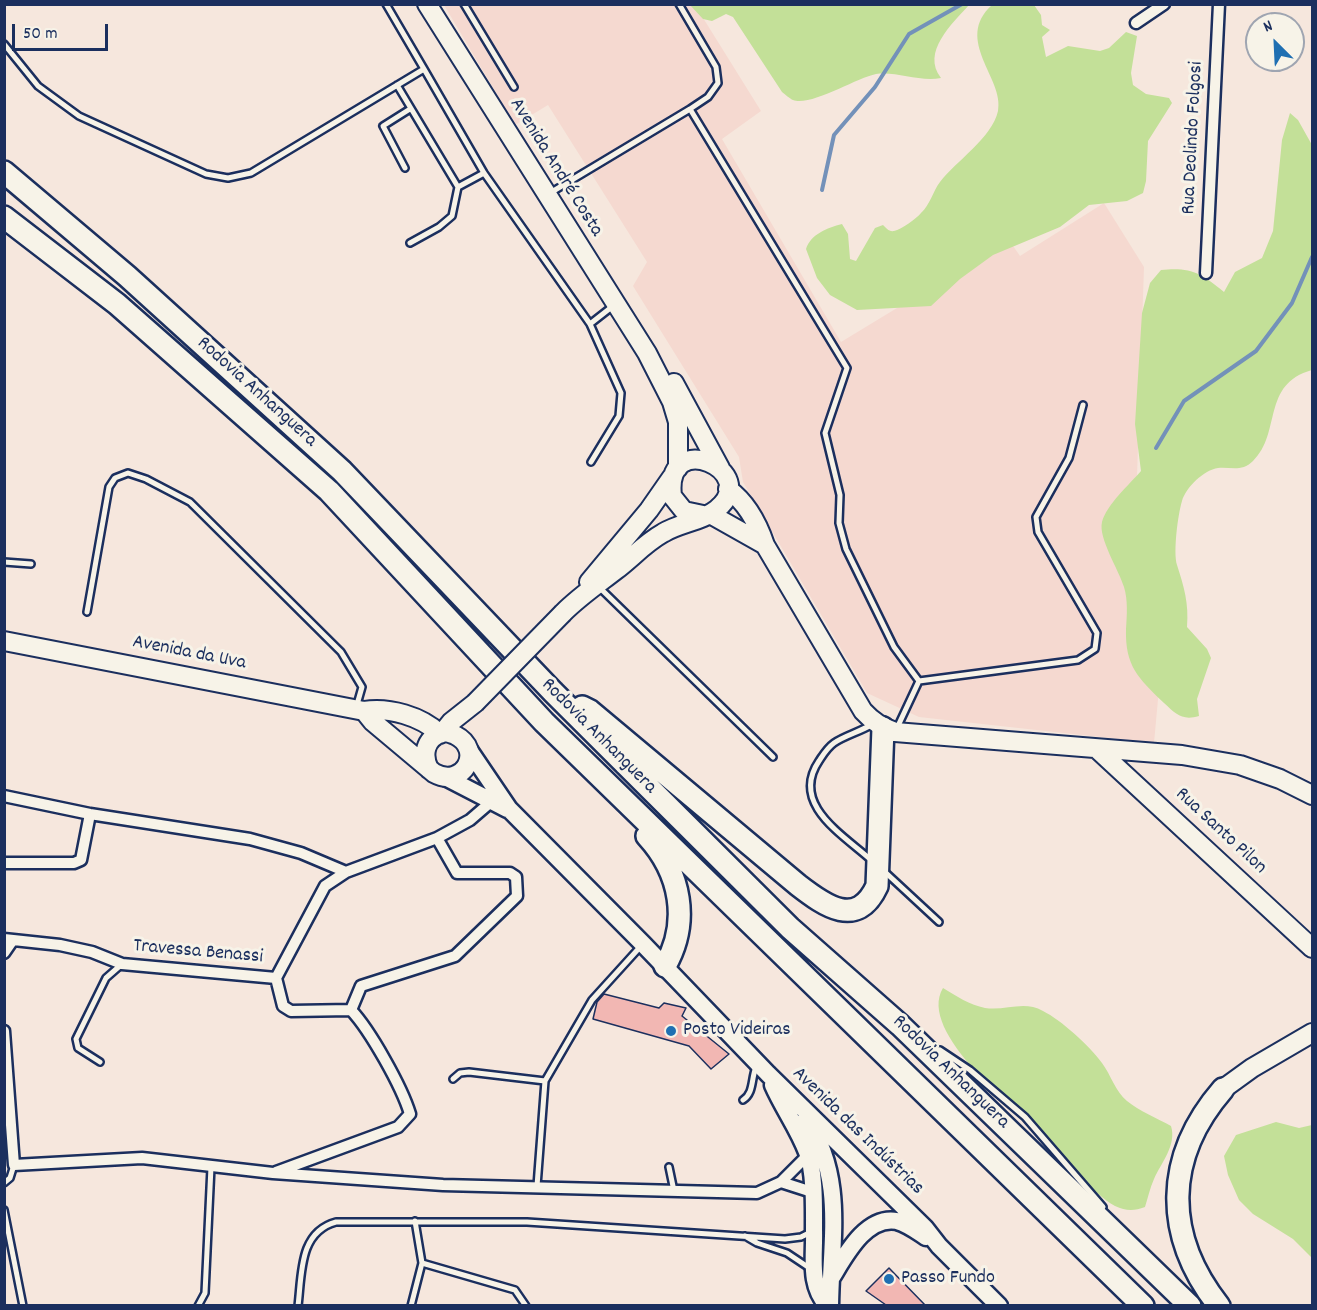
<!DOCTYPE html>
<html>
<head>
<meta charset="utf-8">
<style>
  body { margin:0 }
  #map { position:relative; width:1317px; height:1310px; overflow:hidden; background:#f6e7dd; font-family:Dekko,sans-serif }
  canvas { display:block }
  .frame { position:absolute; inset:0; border:6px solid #1b2f5e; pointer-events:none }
  .north { position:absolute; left:1245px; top:12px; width:60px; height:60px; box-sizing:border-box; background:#f7f3e8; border:2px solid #9fa5b1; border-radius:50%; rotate:336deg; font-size:16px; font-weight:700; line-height:24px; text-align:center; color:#1b2f5e }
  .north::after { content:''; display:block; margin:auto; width:21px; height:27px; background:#1f6fb2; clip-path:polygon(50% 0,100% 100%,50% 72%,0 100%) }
  .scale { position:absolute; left:12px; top:24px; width:96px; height:27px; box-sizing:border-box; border:3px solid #1b2f5e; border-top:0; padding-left:8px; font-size:18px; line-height:21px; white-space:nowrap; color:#1b2f5e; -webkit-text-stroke:4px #f7f3e8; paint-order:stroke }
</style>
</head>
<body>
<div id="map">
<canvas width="1317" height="1310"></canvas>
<div class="frame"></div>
<div class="north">N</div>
<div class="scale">50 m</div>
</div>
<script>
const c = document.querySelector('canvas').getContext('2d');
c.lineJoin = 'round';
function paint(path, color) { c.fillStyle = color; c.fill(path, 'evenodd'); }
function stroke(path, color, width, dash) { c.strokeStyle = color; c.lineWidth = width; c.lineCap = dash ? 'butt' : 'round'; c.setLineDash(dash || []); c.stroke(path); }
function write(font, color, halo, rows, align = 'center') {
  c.font = font + ' Dekko,sans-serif'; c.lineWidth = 6; c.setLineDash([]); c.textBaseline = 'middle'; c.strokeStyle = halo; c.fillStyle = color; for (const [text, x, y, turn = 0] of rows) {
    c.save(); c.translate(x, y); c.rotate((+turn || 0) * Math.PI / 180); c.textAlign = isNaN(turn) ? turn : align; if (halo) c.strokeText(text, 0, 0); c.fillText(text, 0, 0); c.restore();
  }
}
paint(new Path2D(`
  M444 5H695L761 111 722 139 841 342 1009 240 1020 256 1104 203 1144 267 1136 506 1162 656 1154 743 919 717 867 693 743 482 739 457 633 286 647 262 548 105 515 125Z`), '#f5d9d0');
paint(new Path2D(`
  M690 5H969C952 24 921 52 941 78 919 82 896 71 876 74 856 78 810 107 793 100 790 99 785 94 782 92L733 17 726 14 712 21 703 19Z
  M992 5H1034L1041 15 1042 25 1050 30 1042 37 1046 57 1068 46 1100 51 1109 48 1126 32 1137 36 1131 73 1133 85 1146 94 1169 98 1172 103 1148 141 1146 181 1143 193 1127 201 1089 205 1060 227 993 255 960 279 931 306 857 310 830 295 817 278 806 249C811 234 827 228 842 224L848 234 850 259 856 261 875 228 883 225C886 228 889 232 894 231 902 229 916 219 921 213 930 205 933 191 940 182 956 161 992 138 998 111 1005 79 953 40 992 5Z
  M1290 113 1298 120 1312 145V370C1261 384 1282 433 1253 461 1242 472 1232 467 1218 468 1204 470 1186 487 1182 501 1178 514 1173 552 1177 565 1184 587 1189 603 1187 627L1207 649 1211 658 1197 699 1199 716C1182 721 1176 714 1164 703 1138 678 1125 666 1126 629 1127 615 1128 600 1124 587 1119 570 1098 538 1102 522 1107 504 1129 485 1141 471L1135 424 1142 313 1150 283 1161 270C1191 267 1201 273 1224 292L1235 272 1262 258 1273 231 1282 140Z
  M943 988C956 996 970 1005 985 1008 1006 1011 1024 1000 1043 1011 1061 1020 1090 1046 1102 1063 1111 1075 1115 1091 1127 1101 1139 1111 1157 1118 1171 1126 1177 1145 1161 1163 1154 1179 1150 1188 1148 1197 1145 1207 1134 1211 1126 1211 1115 1206 1102 1199 1094 1189 1082 1180 1079 1177 1073 1177 1070 1174 1060 1165 1056 1149 1046 1140 1019 1112 916 1032 943 988Z
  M1276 1122 1299 1128 1312 1125V1258L1293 1239 1253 1214 1239 1200 1228 1175 1224 1156 1236 1135Z`), '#c3e098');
stroke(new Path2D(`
  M822 190 834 135 875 87 909 34 962 4
  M1156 448 1184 401 1256 351 1292 303 1312 257`), '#7391b9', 4);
const building = new Path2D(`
  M604 994 659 1008 664 1003 686 1008 682 1016 729 1054 711 1069 689 1046 593 1019 597 1002Z
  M889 1268 925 1305H886L866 1291Z`);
paint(building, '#f2b7b3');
stroke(building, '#1b2f5e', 1.5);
const service = new Path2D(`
  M386 4 424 69
  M464 4 514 87
  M4 44 38 86 79 116 206 174 228 178 251 173 424 69 484 173 590 324 613 306
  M397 85 458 187
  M690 109 847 368 825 433 840 495 839 523 846 549 894 647 919 681 897 728
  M405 168 383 126 410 109
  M550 193 690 109 708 97 718 83 716 67 679 4
  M410 243 439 227 452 216 458 187 484 173
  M590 324 621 393 619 416 591 462
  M4 562 31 564
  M600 588 773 757
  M87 612 109 487 115 478 128 473 146 479 190 502 341 652 362 687 356 708
  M919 681 1078 660 1095 649 1097 633 1038 532 1036 517 1069 458 1083 405
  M871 725C859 732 844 736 834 743 827 748 823 755 819 761 790 804 842 834 871 860
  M885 872 939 922
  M940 1050 970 1070 1025 1117 1103 1207
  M100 1062 78 1048 76 1039 106 978 122 964
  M453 1079 460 1073 469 1072 545 1081
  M743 1100C754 1093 751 1079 756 1067
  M669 1167 674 1191
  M4 1183 10 1178 14 1165
  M537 1186 545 1081 592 1000 641 946
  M4 1210 23 1306
  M745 1236 757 1243 787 1253 811 1269
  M422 1263 515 1290 526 1306
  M198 1306 205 1293 211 1167
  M298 1306C302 1273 299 1232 336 1222H527L785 1239 801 1237 811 1232
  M411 1306 422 1263 415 1221`);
const minor = new Path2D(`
  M1136 23 1164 4
  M1206 273 1219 4
  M4 796 90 814 250 839 301 853 346 872
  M4 863H74L81 860 90 814
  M4 939 60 945 92 952 122 964 276 978 325 886 346 872 437 838 470 820 492 801
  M4 953 13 940
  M351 1010 361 986 455 956 517 896 516 877 510 873H457L437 838
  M4 1031 14 1165 142 1158 273 1173 443 1185 757 1193 781 1182 809 1154
  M276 1172 398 1127 410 1114C402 1087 370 1030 351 1010L291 1011 283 1006 276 978
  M781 1182 812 1192`);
const secondary = new Path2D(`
  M469 750 509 809 643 944 768 1074 925 1228 939 1246 999 1306
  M447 778 507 809
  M773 1085C783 1108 798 1128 807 1152 815 1171 814 1209 814 1230 815 1257 808 1285 828 1306
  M806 1118C845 1178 831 1237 830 1306
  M832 1277C845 1256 866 1215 897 1221 908 1224 917 1231 926 1237`);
const primary = new Path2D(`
  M427 4 647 353 672 402 678 422V468
  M674 383 720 468
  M728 489C746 502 758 524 765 545L863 711C873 722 882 727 895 732L1182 755 1240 765 1280 779 1312 795
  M710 514 765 545
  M589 582 649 510 672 477
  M563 613C580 596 598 584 616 570 632 558 645 543 663 533 679 523 703 521 717 509 763 472 664 426 672 496L684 511 703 515
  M4 641 364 711C389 707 421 716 440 734
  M364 711 372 721 434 773C463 789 485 750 455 735 450 733 446 731 441 733 425 739 422 755 429 769
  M443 732 451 722 475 703
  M1097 749 1312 948
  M1223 1089 1252 1068 1312 1033`);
const motorway = new Path2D(`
  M4 172 127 276 342 471 553 692 790 928 900 1025 1190 1306
  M4 217 117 304 329 491 544 722 1143 1306
  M582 707 590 711 798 885C825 906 857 929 877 886L883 728
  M647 836C681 873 690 922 665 966
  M1219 1306C1163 1235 1164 1157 1223 1089`);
stroke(service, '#1b2f5e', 10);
stroke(minor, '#1b2f5e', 15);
stroke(secondary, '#1b2f5e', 21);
stroke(primary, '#1b2f5e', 22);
stroke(motorway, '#1b2f5e', 26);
stroke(service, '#f7f3e8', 5);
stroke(minor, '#f7f3e8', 10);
stroke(secondary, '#f7f3e8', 16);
stroke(primary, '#f7f3e8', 18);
stroke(motorway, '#f7f3e8', 21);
const primaryBridge = new Path2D(`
  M475 703 563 613`);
stroke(primaryBridge, '#1b2f5e', 22, []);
stroke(primaryBridge, '#f7f3e8', 18);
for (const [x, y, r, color] of [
  [671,1031,6,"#1f6fb2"],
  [889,1279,6,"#1f6fb2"]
]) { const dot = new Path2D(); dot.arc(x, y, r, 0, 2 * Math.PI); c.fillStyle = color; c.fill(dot); stroke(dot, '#f7f3e8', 2); }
write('20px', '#1b2f5e', '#f7f3e8', [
  ["Rua Deolindo Folgosi",1194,138,-87],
  ["Avenida André Costa",555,168,58],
  ["Rodovia Anhanguera",256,393,42],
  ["Avenida da Uva",189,654,11],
  ["Rodovia Anhanguera",598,737,45],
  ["Rua Santo Pilon",1220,832,43],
  ["Travessa Benassi",198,953,5],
  ["Rodovia Anhanguera",950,1073,44],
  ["Avenida das Indústrias",857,1132,44]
]);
write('20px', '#1b2f5e', '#f7f3e8', [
  ["Posto Videiras",683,1031],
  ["Passo Fundo",901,1279]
], 'left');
</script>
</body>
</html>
